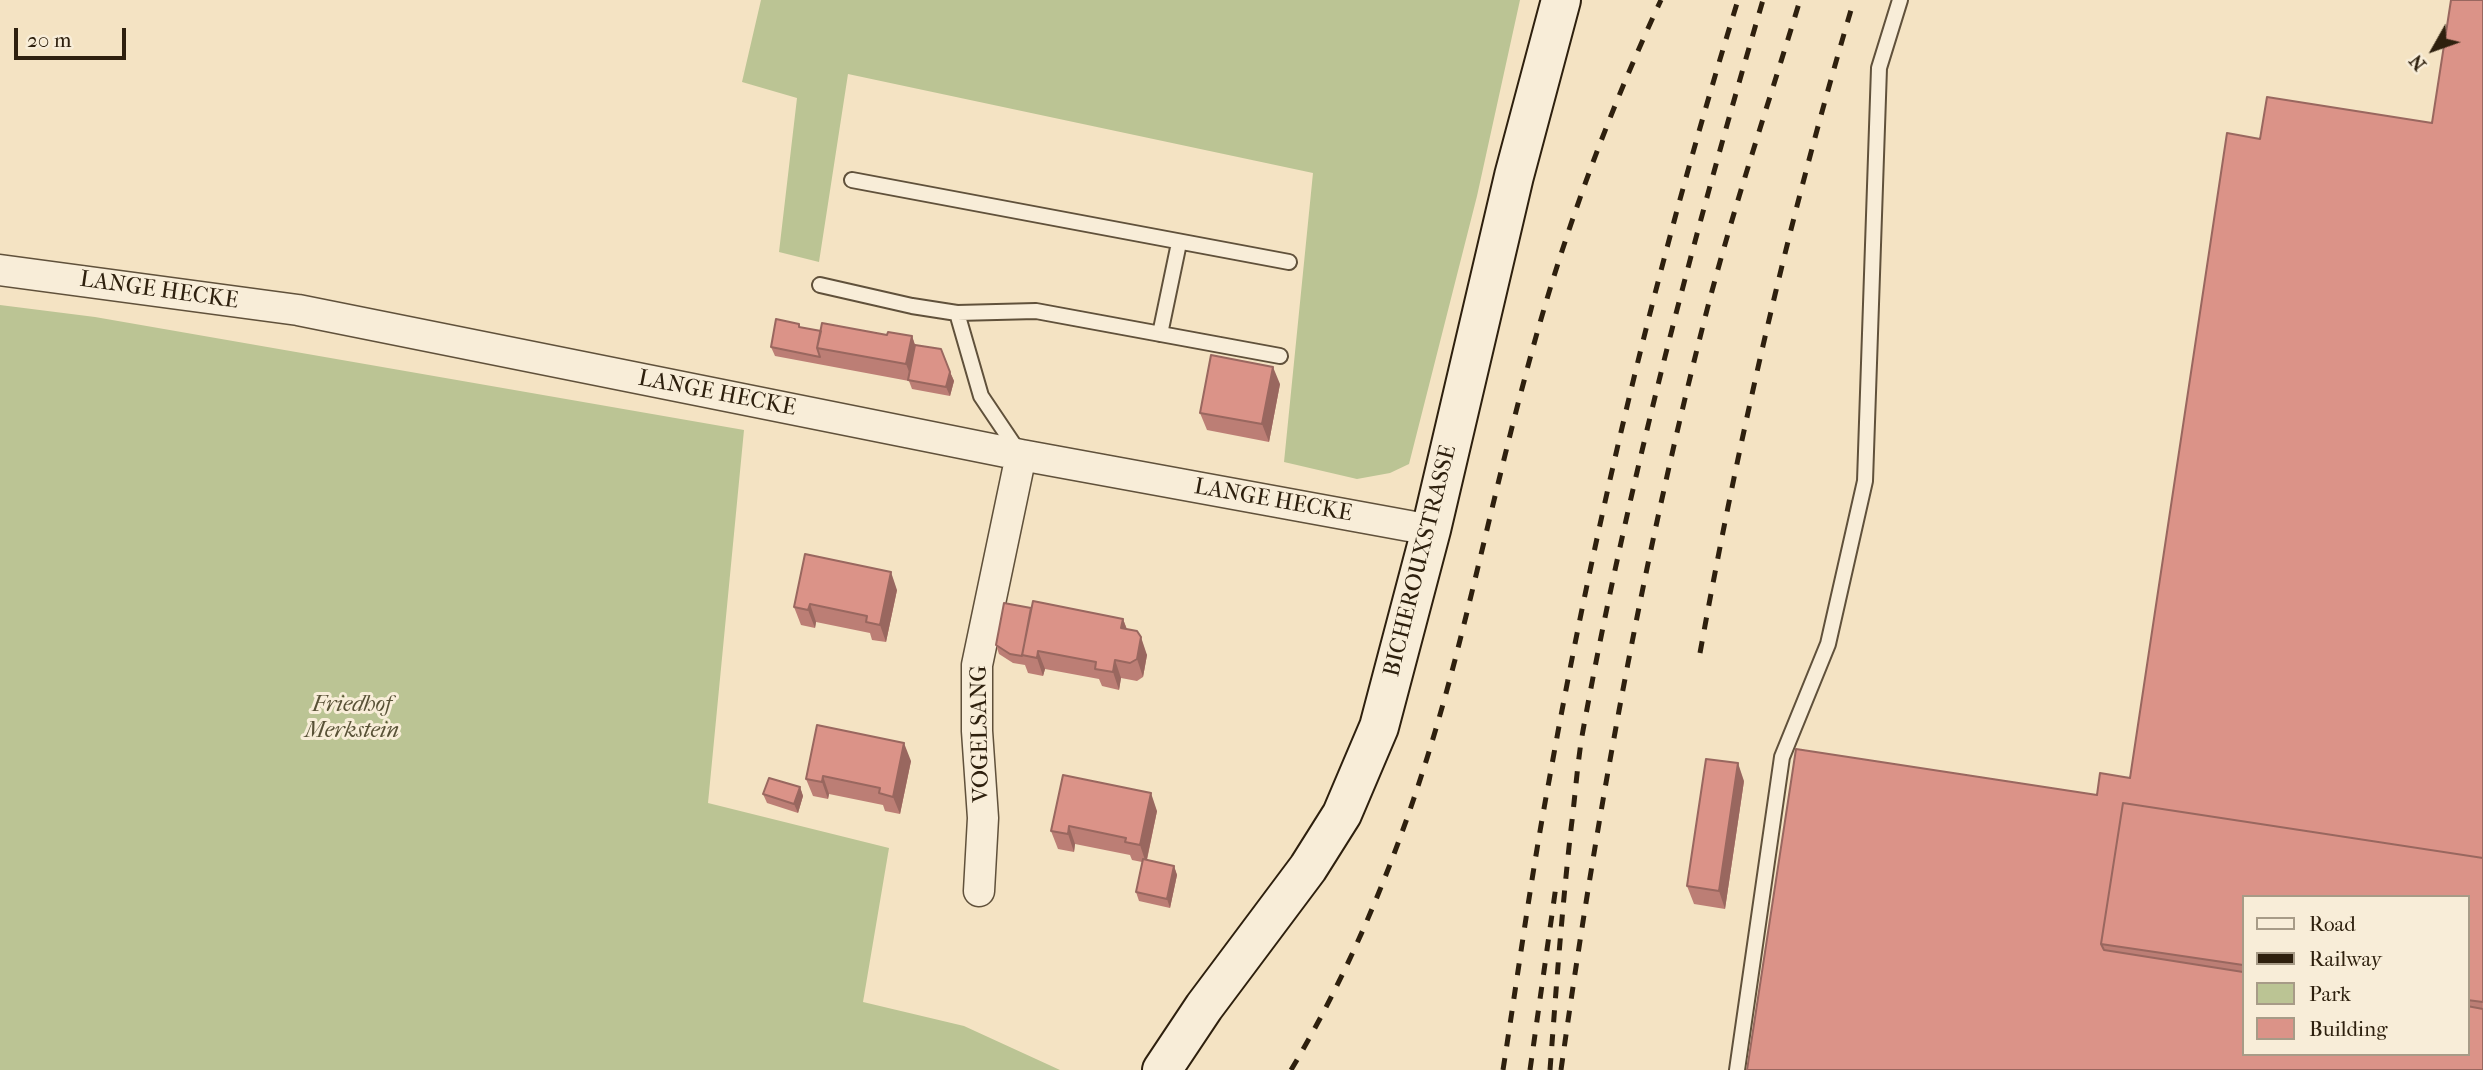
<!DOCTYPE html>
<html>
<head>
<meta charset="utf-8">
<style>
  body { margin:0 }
  #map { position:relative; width:2483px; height:1070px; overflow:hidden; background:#f4e3c3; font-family:"IM FELL French Canon",serif }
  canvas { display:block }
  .legend { position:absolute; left:2242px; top:895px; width:228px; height:161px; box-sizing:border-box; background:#f8edd8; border:2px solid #a79b87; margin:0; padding:9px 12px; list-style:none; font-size:21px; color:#2e200e }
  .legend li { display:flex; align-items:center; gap:14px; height:35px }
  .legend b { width:35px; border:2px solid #a79b87 }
  .north { position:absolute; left:2399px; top:14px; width:70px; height:70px; -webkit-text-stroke:5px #f8edd8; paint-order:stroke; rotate:230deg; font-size:19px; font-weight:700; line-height:28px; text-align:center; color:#2e200e }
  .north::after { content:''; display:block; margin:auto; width:24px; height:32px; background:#2e200e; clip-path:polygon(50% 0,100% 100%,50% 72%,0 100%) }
  .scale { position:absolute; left:14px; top:28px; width:112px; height:32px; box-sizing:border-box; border:4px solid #2e200e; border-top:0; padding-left:9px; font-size:21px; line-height:24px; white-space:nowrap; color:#2e200e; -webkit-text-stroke:5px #f8edd8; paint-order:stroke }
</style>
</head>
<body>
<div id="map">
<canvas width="2483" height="1070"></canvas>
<ul class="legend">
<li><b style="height:9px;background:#f8edd8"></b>Road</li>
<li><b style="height:9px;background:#2e200e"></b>Railway</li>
<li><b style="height:19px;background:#bbc494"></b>Park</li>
<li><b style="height:19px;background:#db9388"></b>Building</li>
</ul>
<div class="north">N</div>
<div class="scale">20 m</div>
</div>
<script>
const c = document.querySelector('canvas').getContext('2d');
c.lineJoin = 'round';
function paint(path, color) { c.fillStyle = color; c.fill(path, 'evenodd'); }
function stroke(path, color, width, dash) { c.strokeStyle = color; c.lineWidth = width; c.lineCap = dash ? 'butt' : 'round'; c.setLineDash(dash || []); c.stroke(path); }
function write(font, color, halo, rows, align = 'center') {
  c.font = font + ' "IM FELL French Canon",serif'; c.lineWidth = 6; c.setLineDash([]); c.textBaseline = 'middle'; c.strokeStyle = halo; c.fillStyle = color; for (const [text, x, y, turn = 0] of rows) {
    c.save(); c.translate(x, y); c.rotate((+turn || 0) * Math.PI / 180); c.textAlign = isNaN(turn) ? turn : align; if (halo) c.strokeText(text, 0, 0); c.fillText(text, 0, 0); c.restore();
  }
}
paint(new Path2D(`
  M761 0H1520L1477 196 1409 464 1390 473 1357 479 1284 462 1313 173 848 74 819 262 779 252 797 98 742 82Z
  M0 305 95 317 744 430 708 803 889 848 863 1002 964 1026 1060 1070H0Z`), '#bbc494');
const lane = new Path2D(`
  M852 180 1289 262
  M820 285 912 306 957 313 1036 311 1280 356
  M957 313 981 396 1020 454
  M1160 334 1179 243
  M1737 1070 1782 757 1828 644 1865 481 1879 68 1900 0`);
const street = new Path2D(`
  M0 270 298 310 1021 455 1431 530
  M979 891 983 818 977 731V665L1021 455`);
const secondary = new Path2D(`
  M1162 1070 1204 1007 1308 868 1342 814 1379 727 1431 530 1514 176 1561 0`);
stroke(lane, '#60513b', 18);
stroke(street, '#60513b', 33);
stroke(secondary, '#2e200e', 42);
stroke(lane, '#f8edd8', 14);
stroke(street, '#f8edd8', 30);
stroke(secondary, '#f8edd8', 38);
stroke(new Path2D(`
  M1700 653C1740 432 1790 215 1854 0
  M1291 1070C1368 941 1420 797 1457 652 1480 562 1500 471 1524 381 1558 250 1604 122 1661 0
  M1503 1070C1518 974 1531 877 1549 781 1596 518 1659 256 1738 0
  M1530 1070 1556 886
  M1550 1070C1556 990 1562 909 1571 829 1575 798 1577 767 1582 736 1627 488 1692 242 1763 0
  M1561 1070C1597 813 1643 558 1708 306 1735 203 1769 102 1800 0`), '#2e200e', 5, [12, 12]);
paint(new Path2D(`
  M2483 0V1070H1747L2097 795 2130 778 2260 139 2432 123ZM2243 897H2467V1054H2243Z
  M801 327 821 331 912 336 915 345 950 372 954 381 950 396 912 389 909 381 775 356 771 347Z
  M1280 384 1269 442 1207 430 1200 413Z
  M897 590 886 642 872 640 870 633 816 622 815 628 801 625 794 607Z
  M1031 608 1123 619 1127 629 1147 655 1143 677 1137 681 1121 678 1119 690 1102 686 1099 679 1045 669 1043 676 1028 673 1025 665 1013 663 999 654 996 645Z
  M911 761 900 814 885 811 883 805 829 794 828 799 813 796 806 779Z
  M1063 775 1157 811 1147 860 1174 866 1177 875 1170 908 1139 901 1136 892 1142 862 1132 860 1130 855 1075 844 1074 852 1058 849 1051 831Z
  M1744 781 1725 909 1694 904 1687 886Z
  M800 787 803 796 798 813 767 803 763 794Z`), '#bc7e75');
paint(new Path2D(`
  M912 336 918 354 913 382 906 364Z
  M1273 367 1280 384 1269 442 1262 424Z
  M950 372 954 381 950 396 946 387Z
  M891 572 897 590 886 642 880 625Z
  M810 604 816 622 815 628 808 610Z
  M1123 619 1129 636 1121 628Z
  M1141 637 1147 655 1143 677 1137 659Z
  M1038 651 1045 669 1043 676 1037 658Z
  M1115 660 1121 678 1119 690 1113 672Z
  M904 743 911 761 900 814 893 797Z
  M1738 763 1744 781 1725 909 1719 891Z
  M823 776 829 794 828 799 822 782Z
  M800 787 803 796 798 813 794 804Z
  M1151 793 1157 811 1146 863 1140 845Z
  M1069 826 1075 844 1074 852 1068 834Z
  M1174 866 1177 875 1170 908 1167 899Z`), '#99675f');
const building = new Path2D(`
  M2451 0H2483V858L2123 803 2101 944 2104 950 2243 972V1054H2467V1006L2483 1009V1070H1747L1796 749 2097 795 2100 773 2130 778 2227 133 2260 139 2267 97 2432 123Z
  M776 319 799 324V327L821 331 817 348 820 357 771 347Z
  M822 323 887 335 888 332 912 336 906 364 817 348Z
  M915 345 941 349 950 372 946 387 908 380Z
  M1211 355 1273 367 1262 424 1200 413Z
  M805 554 891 572 880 625 866 622 867 616 810 604 808 610 794 607Z
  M1033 601 1123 619 1121 628 1137 631 1141 637 1137 659 1130 663 1115 660 1113 672 1095 669 1096 662 1038 651 1037 658 1022 655Z
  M1004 603 1031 608 1022 656 1010 654 996 645Z
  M817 725 904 743 893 797 879 793 880 788 823 776 822 782 806 779Z
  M1706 759 1738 763 1719 891 1687 886Z
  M1063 775 1151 793 1140 845 1125 842 1126 838 1069 826 1068 834 1051 831Z
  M769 778 800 787 794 804 763 794Z
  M2123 803 2483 858V1002L2467 1000V897H2243V965L2101 944Z
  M1143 859 1174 866 1167 899 1136 892Z`);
paint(building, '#db9388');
stroke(building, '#99675f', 2);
write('23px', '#2e200e', '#f8edd8', [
  ["LANGE HECKE",159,291,8],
  ["LANGE HECKE",717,394,11],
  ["LANGE HECKE",1273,501,10],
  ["BICHEROUXSTRASSE",1421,561,-76],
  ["VOGELSANG",981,734,-91]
]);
write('italic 23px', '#585136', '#f8edd8', [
  ["Friedhof",352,705],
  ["Merkstein",352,731]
]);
</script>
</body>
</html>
